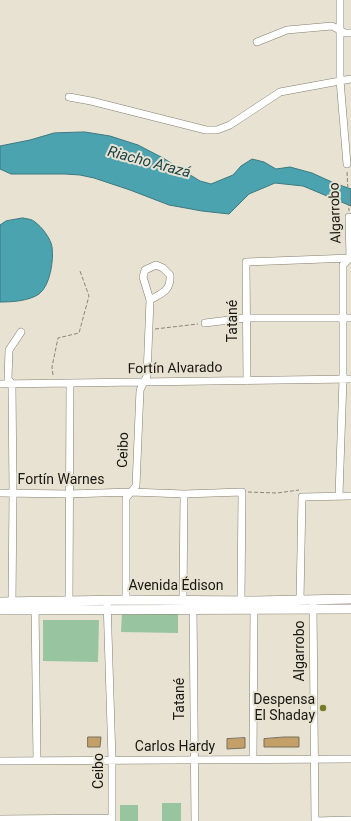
<!DOCTYPE html>
<html>
<head>
<meta charset="utf-8">
<style>
  body { margin:0 }
  canvas { display:block; background:#e7e2d1 }
</style>
</head>
<body>
<canvas width="351" height="821"></canvas>
<script>
const c = document.querySelector('canvas').getContext('2d');
c.lineJoin = 'round';
function paint(path, color) { c.fillStyle = color; c.fill(path, 'evenodd'); }
function stroke(path, color, width, dash) { c.strokeStyle = color; c.lineWidth = width; c.lineCap = dash ? 'butt' : 'round'; c.setLineDash(dash || []); c.stroke(path); }
function write(font, color, halo, rows, align = 'center') {
  c.font = font + ' Roboto,sans-serif'; c.lineWidth = 4; c.setLineDash([]); c.textBaseline = 'middle'; c.strokeStyle = halo; c.fillStyle = color; for (const [text, x, y, turn = 0] of rows) {
    c.save(); c.translate(x, y); c.rotate((+turn || 0) * Math.PI / 180); c.textAlign = isNaN(turn) ? turn : align; if (halo) c.strokeText(text, 0, 0); c.fillText(text, 0, 0); c.restore();
  }
}
paint(new Path2D(`
  M122 613 178 614V633L121 632Z
  M43 620H99L98 662 43 661Z
  M162 803H181V821H162Z
  M120 805H138V821H120Z`), '#98c59f');
const water = new Path2D(`
  M85 132 110 136 138 145 163 158 200 181 211 184 233 175 241 166 252 159 264 162 276 169 290 167 312 173 334 183 351 189V206L303 186 275 183 249 194 229 214 202 211 169 205 130 190 94 178 80 175 65 174H11L0 169V146L30 140 54 133Z
  M23 218C27 219 32 219 35 222 42 227 51 239 52 247 54 260 50 286 39 294 29 301 12 302 0 302V225L6 221Z`);
paint(water, '#4ba3b0');
stroke(water, '#3c7980', 1);
const building = new Path2D(`
  M88 737H101L100 747H88Z
  M284 737H299V747H264V739Z
  M245 738V748L227 749V739Z`);
paint(building, '#c49f67');
stroke(building, '#797062', 1);
const minor = new Path2D(`
  M340 0V80L347 164
  M257 42 287 30 332 26 345 33H351
  M69 97 91 101 206 130H217L230 125 280 92 351 79
  M205 323 245 318H351
  M247 381 246 262 351 258
  M0 384 351 379
  M0 493 69 494 131 492 184 494 242 492 241 600
  M339 495 343 379V265L350 258 349 217
  M183 599 184 494
  M107 600 112 760V821
  M126 600V498L136 486 140 390 147 376 150 300 143 277 145 270 156 265 163 268 170 275C171 291 162 293 150 300
  M300 600 302 497 351 496
  M69 602 70 384
  M12 603 13 493 12 384 8 379 9 350 21 332
  M35 605 37 761
  M193 605 195 821
  M313 605 315 821
  M253 760 254 606
  M0 761 351 759
  M0 819 112 818
  M315 821 351 820`);
const major = new Path2D(`
  M0 602 126 600 254 601 351 599
  M0 610 351 609`);
stroke(minor, '#837e6f', 8);
stroke(major, '#837e6f', 10);
stroke(new Path2D(`
  M347 172 349 211
  M155 329 198 324
  M53 375 52 367 58 338 79 333 89 296 80 271
  M248 492 277 493 299 490`), '#89867a', 1, [4, 2]);
stroke(minor, '#fff', 7);
stroke(major, '#fff', 9);
for (const [x, y, r, color] of [
  [323,708,4,"#747c27"]
]) { const dot = new Path2D(); dot.arc(x, y, r, 0, 2 * Math.PI); c.fillStyle = color; c.fill(dot); stroke(dot, '#e7e2d1', 1.5); }
write('14px', '#191711', '#e7e2d1', [
  ["Algarrobo",336,213,-92],
  ["Tatané",233,321,-90],
  ["Fortín Alvarado",175,369,-1],
  ["Ceibo",124,450,-88],
  ["Fortín Warnes",61,480],
  ["Avenida Édison",176,586],
  ["Algarrobo",300,651,-90],
  ["Tatané",180,699,-90],
  ["Carlos Hardy",175,747],
  ["Ceibo",99,771,-90]
]);
write('14px', '#191711', '#e7e2d1', [
  ["Despensa",315,700],
  ["El Shaday",315,716]
], 'right');
write('italic 15px', '#1b444a', '#e7e2d1', [
  ["Riacho Arazá",149,163,15]
]);
</script>
</body>
</html>
